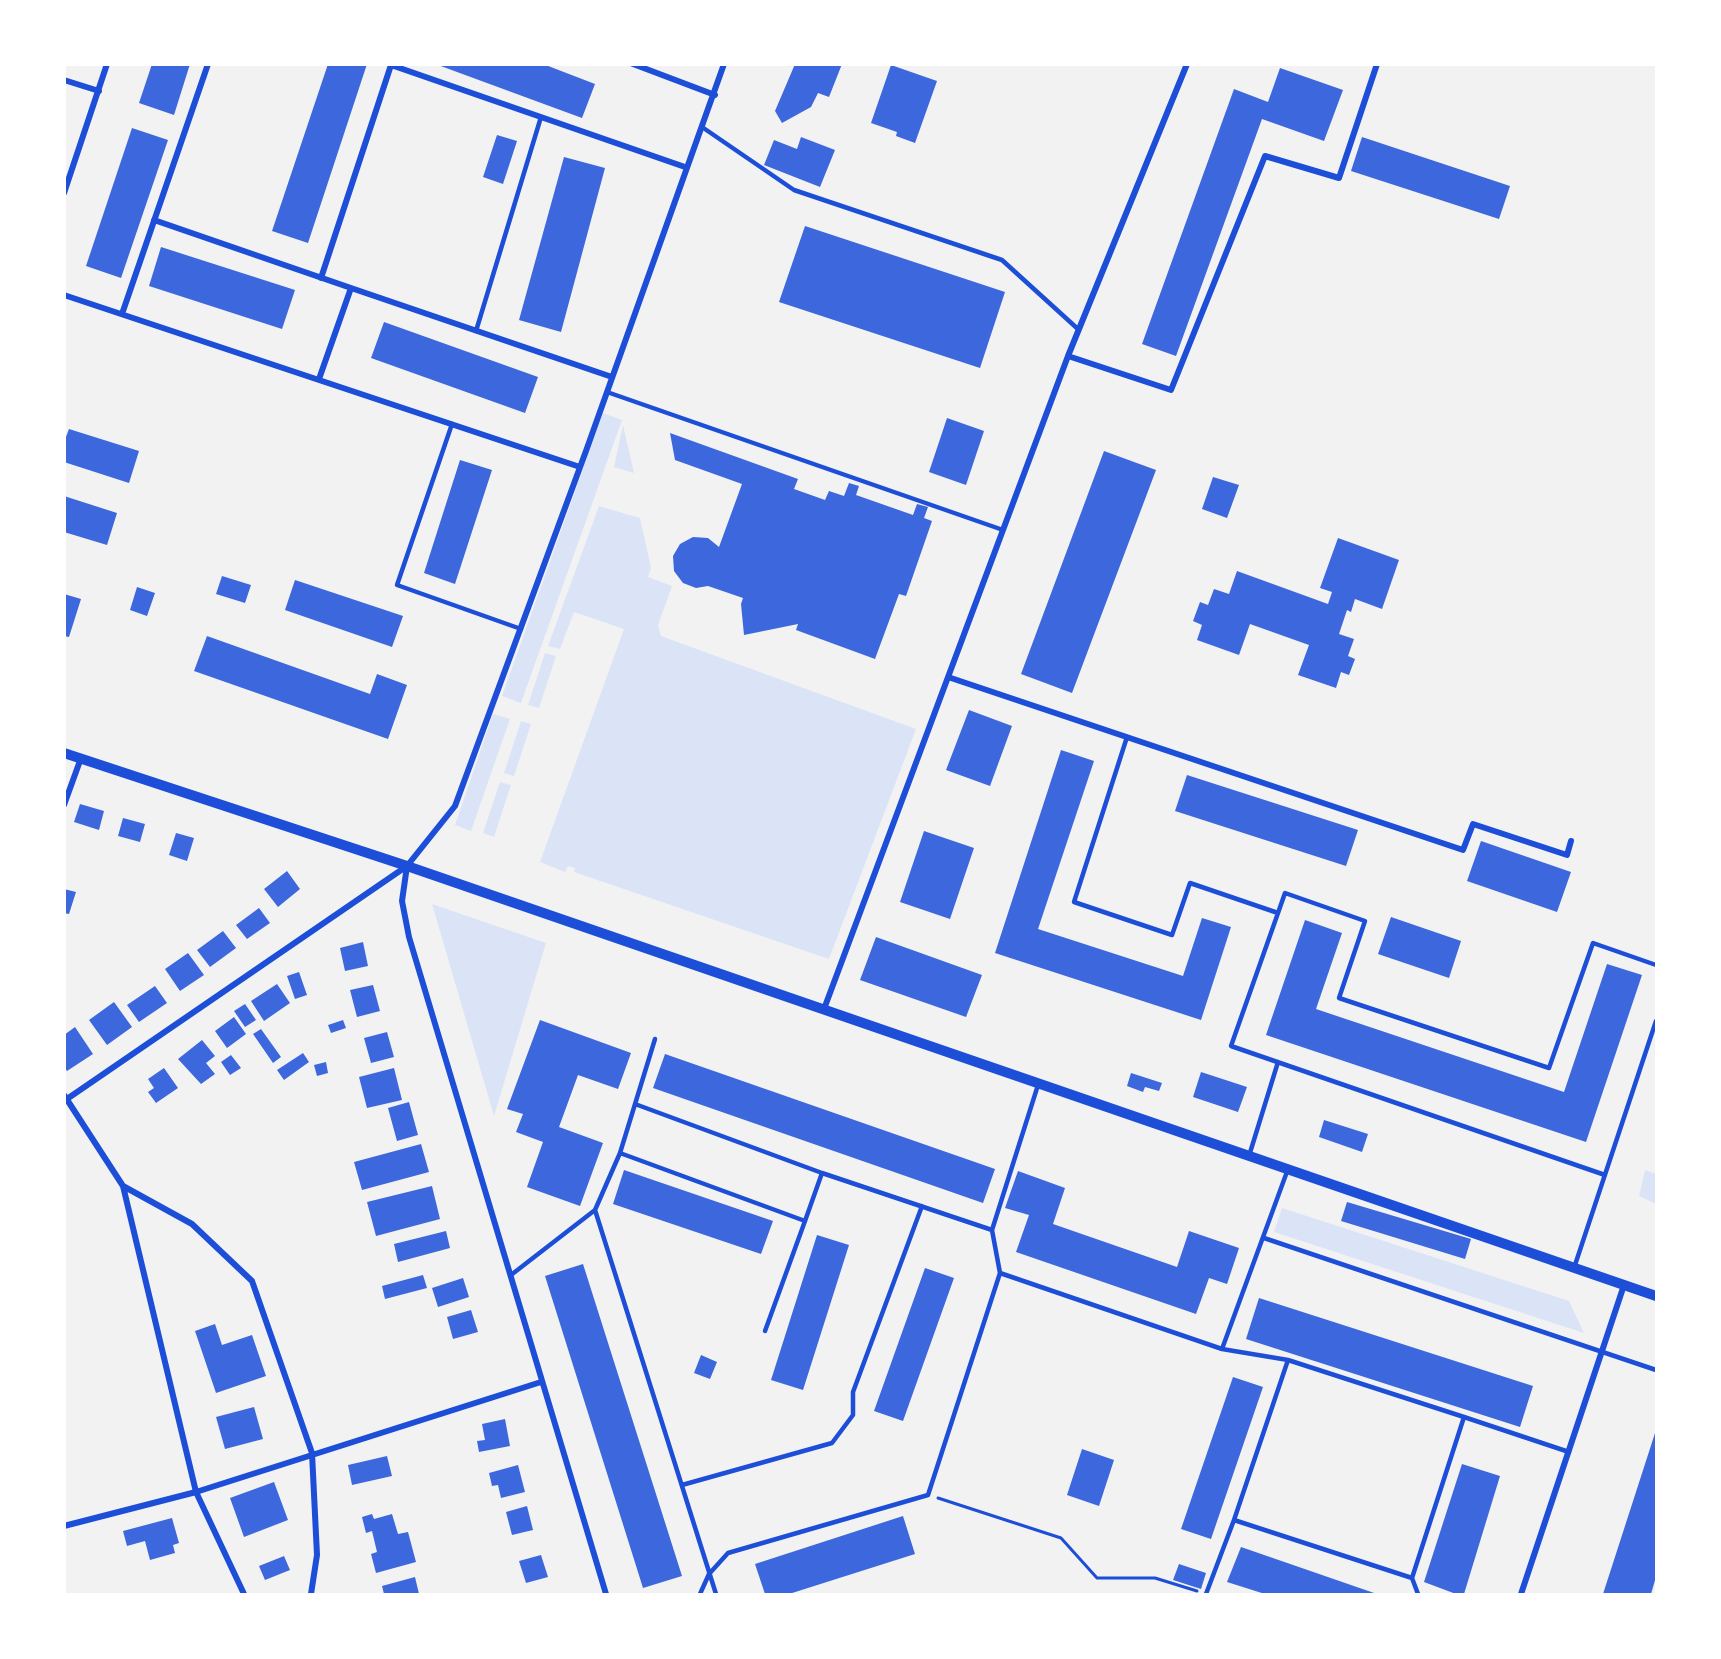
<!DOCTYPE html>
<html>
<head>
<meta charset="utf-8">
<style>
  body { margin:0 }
  #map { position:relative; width:1721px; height:1659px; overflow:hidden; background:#f2f2f2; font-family:"Times New Roman",serif }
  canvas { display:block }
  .frame { position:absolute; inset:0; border:66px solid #fff; pointer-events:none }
</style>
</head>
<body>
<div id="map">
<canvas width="1721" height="1659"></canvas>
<div class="frame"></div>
</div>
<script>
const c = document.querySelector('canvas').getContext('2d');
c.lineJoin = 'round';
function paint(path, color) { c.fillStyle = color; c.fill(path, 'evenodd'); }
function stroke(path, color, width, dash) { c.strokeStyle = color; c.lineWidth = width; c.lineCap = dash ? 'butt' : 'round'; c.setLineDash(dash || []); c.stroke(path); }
paint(new Path2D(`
  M603 413 622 420 521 703 502 696Z
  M623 425 634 473 614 467Z
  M599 506 640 518 651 568 648 577 672 586 658 625 661 636 916 729 829 959 574 872 575 868 568 866 565 872 540 862 624 629 574 612 560 649 548 646Z
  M545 653 556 656 539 708 528 705Z
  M493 714 510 719 471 831 455 825Z
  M521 721 531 724 514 776 504 773Z
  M500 782 511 785 494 837 483 833Z
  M432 904 546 943 494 1116Z
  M1645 1170 1656 1174V1204L1639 1196Z
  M1282 1208 1569 1301 1584 1333 1274 1232Z`), '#dbe4f7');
paint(new Path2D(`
  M152 64H190L174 115 139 103Z
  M328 64H367L308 243 272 231Z
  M543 64 595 84 582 118 438 65Z
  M795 64H842L829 97 818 93 811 107 782 123 775 111Z
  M891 65 937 81 915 143 896 136 897 132 871 123Z
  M1280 68 1343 90 1324 141 1262 119 1176 356 1142 344 1234 89 1268 102Z
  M132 128 168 140 121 278 86 266Z
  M497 135 517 141 503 184 483 177Z
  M801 137 835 150 820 187 764 165 774 140 797 149Z
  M1362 137 1510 186 1499 219 1351 171Z
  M564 157 605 168 561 332 519 320Z
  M805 226 1005 292 980 368 779 302Z
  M161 247 295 290 282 329 149 286Z
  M384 322 538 377 525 413 371 358Z
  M947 418 984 431 966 485 929 472Z
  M69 429 139 451 129 483 64 462V442Z
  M670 433 798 479 794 489 825 500 829 491 844 496 849 483 859 486 856 495 913 515 917 504 928 507 924 518 932 521 906 596 899 594 875 659 796 630 798 624 744 635 741 604 743 598 708 586 696 588 683 583 674 571 673 556 680 544 693 537 708 538 719 547 742 484 675 460Z
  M1104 451 1156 470 1072 693 1021 674Z
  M460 460 492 470 455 584 424 573Z
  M1213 477 1239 485 1227 518 1202 509Z
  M64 496 117 513 107 545 64 532Z
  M1338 538 1399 560 1382 609 1355 599 1351 612 1347 610 1339 634 1354 639 1348 656 1355 659 1349 675 1341 672 1336 688 1298 675 1309 645 1250 624 1239 655 1197 640 1202 625 1193 621 1200 602 1208 605 1214 589 1229 594 1237 571 1328 604 1332 592 1320 588Z
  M222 576 251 585 245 603 216 594Z
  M295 580 403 616 392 647 285 610Z
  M137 587 155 593 147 616 130 610Z
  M64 594 81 599 69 637 64 636Z
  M207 636 370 694 377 674 407 685 388 739 194 671Z
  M969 710 1012 726 990 786 946 770Z
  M1061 750 1094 761 1038 929 1183 976 1202 918 1231 927 1201 1020 995 953Z
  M1187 775 1358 830 1346 866 1175 811Z
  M80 804 104 811 99 830 74 822Z
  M123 818 145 824 140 842 118 836Z
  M924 831 974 848 950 919 900 902Z
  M176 833 194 838 187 861 169 855Z
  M1481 841 1571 872 1557 912 1467 881Z
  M287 871 300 889 278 907 264 889Z
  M64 889 76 892 69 914 64 913Z
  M259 908 270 923 247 939 236 925Z
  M1391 917 1461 941 1449 978 1378 954Z
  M1305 920 1342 933 1316 1009 1564 1092 1607 964 1642 975 1586 1142 1266 1035Z
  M223 931 236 948 210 967 197 950Z
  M876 937 982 975 966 1017 860 980Z
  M363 942 368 966 345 971 340 948Z
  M188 953 204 975 180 991 165 969Z
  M299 972 307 995 295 999 287 976Z
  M277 984 290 1003 264 1021 251 1001Z
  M373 985 380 1011 357 1017 350 990Z
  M155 986 167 1003 139 1022 127 1005Z
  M114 1002 132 1027 107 1045 89 1020Z
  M245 1004 256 1020 245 1027 234 1011Z
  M234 1017 246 1034 227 1048 215 1031Z
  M343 1020 346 1028 331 1033 328 1025Z
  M540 1020 631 1053 618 1089 578 1075 559 1127 603 1143 580 1206 527 1187 543 1142 516 1132 523 1114 507 1109Z
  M75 1027 93 1054 67 1071 64 1067V1035Z
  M261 1029 281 1057 273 1063 253 1034Z
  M387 1032 394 1057 371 1063 364 1038Z
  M202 1040 215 1056 206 1063 215 1074 201 1084 178 1059Z
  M303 1053 309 1062 284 1080 277 1070Z
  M665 1054 995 1169 983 1203 653 1088Z
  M231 1055 241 1068 230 1075 221 1062Z
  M326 1062 328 1073 317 1076 314 1065Z
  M164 1068 178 1088 156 1103 148 1092 154 1088 148 1079Z
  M394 1068 402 1100 367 1108 359 1077Z
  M1201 1072 1247 1087 1238 1112 1193 1097Z
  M1131 1073 1162 1083 1159 1091 1145 1087 1143 1092 1127 1086Z
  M409 1102 418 1135 397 1141 388 1108Z
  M1324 1120 1368 1134 1362 1152 1319 1137Z
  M421 1144 429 1172 362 1190 354 1162Z
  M624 1170 773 1221 761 1254 613 1204Z
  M1018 1171 1065 1188 1053 1224 1177 1267 1189 1231 1239 1248 1227 1284 1209 1278 1196 1314 1016 1252 1029 1215 1005 1208Z
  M432 1186 440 1219 376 1236 367 1202Z
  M1347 1202 1471 1239 1465 1259 1341 1221Z
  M446 1231 450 1248 398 1262 394 1244Z
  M817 1235 849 1245 803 1390 771 1380Z
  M583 1264 682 1576 643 1588 545 1276Z
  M925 1268 954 1278 903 1421 874 1411Z
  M423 1275 427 1288 385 1299 382 1286Z
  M463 1278 469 1297 438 1307 432 1288Z
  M1259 1298 1533 1386 1520 1427 1246 1339Z
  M471 1310 478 1332 453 1339 447 1317Z
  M215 1324 222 1345 252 1335 266 1376 216 1393 195 1331Z
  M701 1355 717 1362 710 1379 694 1373Z
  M1233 1377 1263 1387 1211 1539 1181 1529Z
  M254 1407 263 1439 225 1449 216 1417Z
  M505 1419 510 1446 479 1452 477 1441 485 1440 482 1424Z
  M1656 1430V1577L1651 1594H1603Z
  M1082 1449 1114 1460 1099 1506 1067 1495Z
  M387 1456 392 1476 352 1485 348 1465Z
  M1462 1464 1500 1476 1464 1594H1456L1424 1582Z
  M518 1465 525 1492 501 1498 498 1485 492 1486 489 1473Z
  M274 1482 288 1520 244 1537 230 1498Z
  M527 1506 533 1530 512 1535 506 1512Z
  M372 1514 374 1519 392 1514 398 1534 408 1532 416 1562 376 1573 371 1554 377 1552 372 1531 366 1533 362 1517Z
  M903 1516 915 1554 789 1594H765L755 1564Z
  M172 1518 179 1543 173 1545 175 1553 150 1560 145 1541 127 1546 123 1531Z
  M1241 1547 1377 1594H1265L1227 1582Z
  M541 1555 548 1577 526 1583 519 1561Z
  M284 1556 290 1570 265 1580 259 1566Z
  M1179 1564 1206 1573 1201 1589 1173 1580Z
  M415 1577 419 1594H384L382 1586Z`), '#3d67dc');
stroke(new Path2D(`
  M938 1498 1061 1538 1097 1578H1155L1197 1591`), '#1d4ed8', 3);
stroke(new Path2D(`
  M702 127 794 190 1002 260 1079 330
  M476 331 541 117
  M607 392 1003 530
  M452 424 397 585 521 629
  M1127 737 1074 902 1172 935 1190 883 1278 913 1231 1046 1605 1175
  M1278 913 1285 893 1365 921 1339 998 1549 1068 1593 943 1656 965
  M635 1104 822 1173
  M620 1153 655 1039
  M1249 1156 1278 1062
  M595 1210 620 1153 805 1221 822 1173 992 1230 1038 1085
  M992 1230 1000 1273 1222 1349
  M1264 1238 1656 1370
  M1574 1268 1656 1021
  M511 1275 595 1210 716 1594
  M765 1331 805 1221
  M1288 1360 1464 1417 1412 1578
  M1464 1417 1569 1452
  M682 1485 832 1443 853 1415V1392L922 1206
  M1234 1520 1288 1360 1222 1349 1288 1169
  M700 1594 709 1574 728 1553 928 1495 1000 1273
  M1206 1594 1234 1520 1412 1578 1418 1594`), '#1d4ed8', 4.5);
stroke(new Path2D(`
  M633 64 715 95
  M64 80 99 91
  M64 193 107 64
  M154 220 351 288
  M321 278 391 65 685 167
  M64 295 580 467
  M122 314 208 64
  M1068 356 1171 390 1265 156 1339 178 1377 64
  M319 379 351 288 612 377
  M948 677 1463 850 1473 824 1567 855 1571 841
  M64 805 81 758
  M407 866 402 901 409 937 606 1594
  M824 1009 1068 356 1187 64
  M64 1095 123 1186 196 1492 244 1594
  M64 1101 407 866 455 806 586 451 724 64
  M123 1186 192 1224 252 1281 312 1453 317 1555 311 1594
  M64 1526 196 1492 541 1382
  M1521 1594 1624 1285`), '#1d4ed8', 6);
stroke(new Path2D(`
  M64 753 407 866 1656 1296`), '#1d4ed8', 10);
</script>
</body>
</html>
